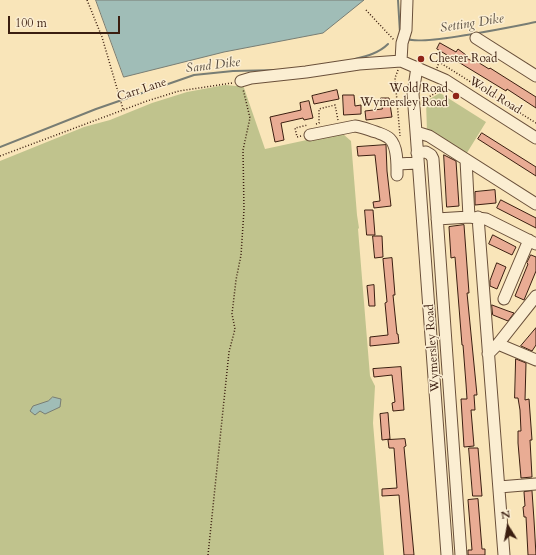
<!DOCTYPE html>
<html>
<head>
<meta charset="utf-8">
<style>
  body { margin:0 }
  #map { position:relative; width:536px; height:555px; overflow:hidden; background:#f9e5b9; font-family:Cardo,serif }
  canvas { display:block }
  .north { position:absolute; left:488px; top:507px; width:40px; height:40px; -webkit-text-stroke:3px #fbeed2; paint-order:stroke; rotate:349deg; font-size:11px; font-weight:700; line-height:16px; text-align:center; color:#3b1e10 }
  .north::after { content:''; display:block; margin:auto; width:14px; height:18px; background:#3b1e10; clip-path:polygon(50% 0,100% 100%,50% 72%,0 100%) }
  .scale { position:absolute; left:8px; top:16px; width:112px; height:18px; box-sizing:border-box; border:2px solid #3b1e10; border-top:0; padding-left:5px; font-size:12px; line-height:14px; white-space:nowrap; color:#3b1e10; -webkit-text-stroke:3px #fbeed2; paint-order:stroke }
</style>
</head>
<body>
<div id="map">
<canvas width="536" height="555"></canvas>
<div class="north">N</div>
<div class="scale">100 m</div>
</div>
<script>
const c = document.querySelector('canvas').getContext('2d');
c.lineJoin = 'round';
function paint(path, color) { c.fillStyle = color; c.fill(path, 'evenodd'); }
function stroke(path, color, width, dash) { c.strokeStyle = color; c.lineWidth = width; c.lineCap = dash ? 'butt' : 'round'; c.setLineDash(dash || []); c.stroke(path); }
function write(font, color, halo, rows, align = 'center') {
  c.font = font + ' Cardo,serif'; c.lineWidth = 3; c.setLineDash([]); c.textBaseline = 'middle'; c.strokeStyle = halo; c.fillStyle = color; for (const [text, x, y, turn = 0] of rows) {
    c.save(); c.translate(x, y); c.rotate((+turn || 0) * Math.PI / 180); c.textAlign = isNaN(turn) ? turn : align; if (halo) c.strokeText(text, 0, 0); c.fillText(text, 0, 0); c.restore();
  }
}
paint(new Path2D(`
  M225 85 236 86 243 85 265 149 316 138 343 134 351 141 357 215 359 228 358 229 370 376 375 386 373 423 384 555H0V161L84 127 110 120 152 103 187 92Z
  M440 93 486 122 465 156 427 132 426 101Z`), '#c0c38d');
const water = new Path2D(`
  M96 0H364L323 33 224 52 124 77Z
  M53 397 61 399 60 407 45 414 40 411 35 415 30 411 33 406 48 401Z`);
paint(water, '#a0bdb7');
stroke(water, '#787d74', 1);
stroke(new Path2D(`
  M398 0 400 33
  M408 39C422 46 515 26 536 22
  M355 59C367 56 379 53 388 44
  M0 147 96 109 194 75 233 71 280 70`), '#787d74', 2);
const building = new Path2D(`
  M440 43 456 52 458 49 466 55 465 57 475 63 476 61 489 69 490 68 536 97V108L507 89 506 91 437 49Z
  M337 90 339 99 314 104 312 96Z
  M343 95H354L355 106 361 105V114L344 115Z
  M381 98H389L392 117 366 120 365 111 382 109Z
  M309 101 313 118 304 120 303 118 281 123 284 140 275 142 270 117 301 110 300 103Z
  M482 133 536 167V176L478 139Z
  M386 145 387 171 391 206 374 208 373 202 380 201 375 155 358 156 357 147Z
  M444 155 456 161 459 206 447 207Z
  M495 190 496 203 475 205V192Z
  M501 200 536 218V228L497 208Z
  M365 210H373L375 235H367Z
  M464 225 469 293H467L477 395H474L475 410H471L474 446 464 447 461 399H467L466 384 463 345H462L455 257 451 258 449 227Z
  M493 235 516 247 512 255 489 244Z
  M373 236H382L383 257 375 258Z
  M531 255 536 257V271L524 300 515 296 528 264 527 263Z
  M392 258 395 295H393L397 334H398L399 343 370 346V337L388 335 385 303 387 302 383 259Z
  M497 263 506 267 497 289 490 286V281Z
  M374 285 375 306H369L367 286Z
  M492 305 508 311 514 313 508 321 493 315Z
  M536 328V345L532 351 521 346Z
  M516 359 526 363 525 400 529 399 532 440H530L532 477 521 478 518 443V431H521L520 410 518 398H515Z
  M401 367 404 410 393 411 392 403 395 402 392 375 374 377 373 369Z
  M388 413 390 439 382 440 380 414Z
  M405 439 406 446 404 447 414 555H404L399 495 382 496V489L397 488 394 448H389L388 440Z
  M469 448H478L482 496H473Z
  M532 491 534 520 536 555H528L526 517H524L523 507 525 506 524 492Z
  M478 499 482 549H485V555H468V550H472L468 500Z`);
paint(building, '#e9ac94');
stroke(building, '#3b1e10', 1);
const minor = new Path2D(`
  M476 38 536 76
  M401 61 402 43 406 30 407 0
  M417 67 413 94 416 132 447 555
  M241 81 251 78 306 72 359 64 401 61 445 80 536 138
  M416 132 429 136 536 204
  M310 135 355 126C363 127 369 130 376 132 381 134 386 135 390 139 398 147 397 165 397 175
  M417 153 426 152 431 155 433 159 461 555
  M466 160 469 217
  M397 164 418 163
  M478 217 504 555
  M437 219 469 217 486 219 536 244
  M504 299 529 240
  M498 344 536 360
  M488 354 498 344 536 296
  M499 487 536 484`);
stroke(minor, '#6a503a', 13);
stroke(new Path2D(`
  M87 0 102 37 123 109
  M366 10 394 40
  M437 68 439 62 536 123
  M398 70 395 78 400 136
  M422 101 439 91 440 89
  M397 103 405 102
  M316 124 319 123V109L335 105 338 120
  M301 136 297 137 295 128 308 125
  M0 156 147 101 179 91 232 83
  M208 555 229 352 235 329 232 314 236 280 241 255 244 210 243 150 250 118 243 89`), '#3b1e10', 1.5, [1, 2]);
stroke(minor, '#fbeed2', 11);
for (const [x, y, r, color] of [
  [421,59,4,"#8f2418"],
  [456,96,4,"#8f2418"]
]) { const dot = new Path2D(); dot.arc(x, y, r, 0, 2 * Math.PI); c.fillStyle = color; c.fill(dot); stroke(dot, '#fbeed2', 1.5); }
write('12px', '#3b1e10', '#fbeed2', [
  ["Chester Road",429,59],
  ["Wold Road",448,89,"right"],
  ["Wymersley Road",448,103,"right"]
], 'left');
write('12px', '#3b1e10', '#fbeed2', [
  ["Carr Lane",142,90,-18],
  ["Wold Road",495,96,32],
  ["Wymersley Road",433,348,-94]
]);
write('italic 13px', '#594e42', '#fbeed2', [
  ["Setting Dike",472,24,-9],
  ["Sand Dike",213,66,-7]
]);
</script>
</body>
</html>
